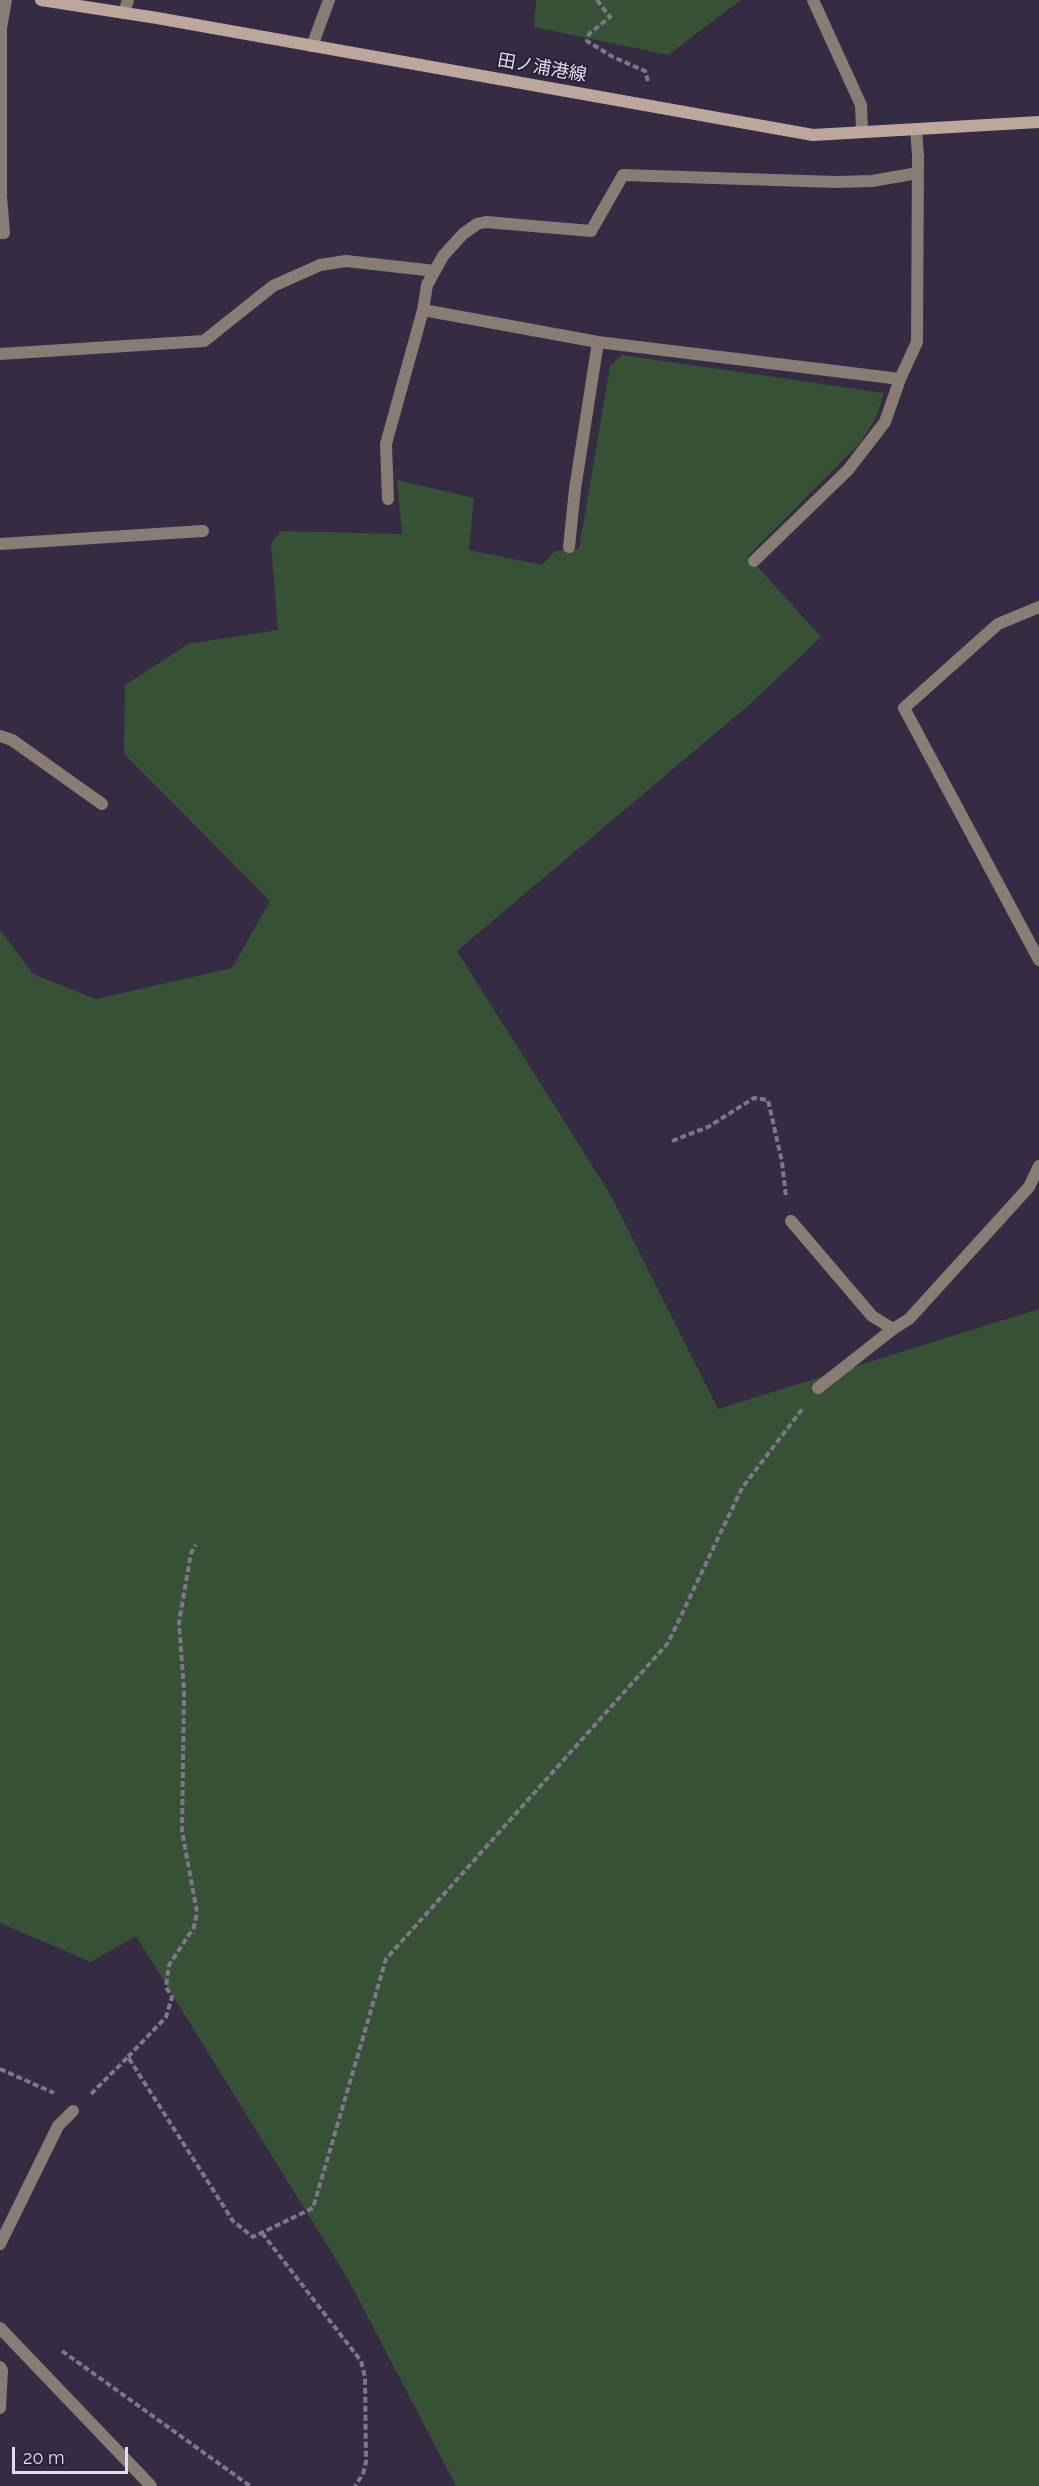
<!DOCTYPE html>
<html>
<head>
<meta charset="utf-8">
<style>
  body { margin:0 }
  #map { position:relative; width:1039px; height:2486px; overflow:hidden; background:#352b42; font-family:Raleway,sans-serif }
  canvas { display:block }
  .scale { position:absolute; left:12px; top:2447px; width:116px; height:27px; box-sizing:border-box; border:3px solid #e1dceb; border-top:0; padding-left:8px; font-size:18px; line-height:21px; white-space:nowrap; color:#e1dceb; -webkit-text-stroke:4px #2b2138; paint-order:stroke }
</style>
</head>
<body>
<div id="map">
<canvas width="1039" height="2486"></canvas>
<div class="scale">20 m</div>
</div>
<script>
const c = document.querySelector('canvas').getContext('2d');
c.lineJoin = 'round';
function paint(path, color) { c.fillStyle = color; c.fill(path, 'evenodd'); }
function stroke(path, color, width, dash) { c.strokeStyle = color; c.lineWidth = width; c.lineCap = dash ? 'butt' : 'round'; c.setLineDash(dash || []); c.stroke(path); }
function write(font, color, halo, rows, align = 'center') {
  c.font = font + ' Raleway,"Noto Sans JP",sans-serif'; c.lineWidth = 4.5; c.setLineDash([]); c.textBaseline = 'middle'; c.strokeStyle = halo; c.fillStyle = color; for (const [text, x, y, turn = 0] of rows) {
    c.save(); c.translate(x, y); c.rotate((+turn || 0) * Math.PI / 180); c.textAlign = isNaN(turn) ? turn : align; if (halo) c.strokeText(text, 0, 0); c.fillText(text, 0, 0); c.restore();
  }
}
paint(new Path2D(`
  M536 0H741L668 55 534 27Z
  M622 355 884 393 876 418 860 443 748 556 821 637 750 704 457 951 610 1194 718 1409 1039 1309V2486H456L348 2279 136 1936 91 1962 0 1923V930L33 974 96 999 232 968 270 901 124 754 125 685 188 644 278 630 271 544 281 531 402 534 397 480 474 498 469 550 542 565 555 551 579 549 610 366Z`), '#365135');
stroke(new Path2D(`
  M597 0 610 17 589 34 587 41 613 57 645 71 648 81
  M672 1141 708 1127 754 1098 768 1100 782 1162 786 1197
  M128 2057 166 2017 172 1997 166 1987 169 1965 194 1927 197 1912 182 1831 184 1691 179 1622 191 1553 196 1545
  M0 2069 54 2093
  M91 2094 128 2057 233 2221 253 2237 313 2208 386 1959 668 1643 742 1488 803 1408
  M262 2233 361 2361 365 2377 366 2462 363 2474 355 2486
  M62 2351 250 2486`), '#7e768a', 4, [6, 3]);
stroke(new Path2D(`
  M0 2328 151 2486`), '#897c75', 12);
stroke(new Path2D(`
  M813 0 861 105 862 132
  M124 13 128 0
  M312 46 329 0
  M0 233H4L1 196V28L6 0
  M423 310 598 342 900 379
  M0 354 204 341 273 286 320 265 346 261 435 271
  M388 499 386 444 423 310 427 285 443 256 463 234 477 224 486 222 591 231 623 175 836 182 872 181 918 173
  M0 544 203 531
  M569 547 575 489 598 342
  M754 561 848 470 885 422 900 379 917 342 918 156 916 129
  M1039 607 998 624 904 708 1039 960
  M0 736 12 740 102 804
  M791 1221 872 1316 893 1329
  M818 1388 893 1329 909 1319 1029 1187 1039 1166
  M0 2244 58 2126 73 2111
  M0 2367 2 2370 0 2408`), '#897c75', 12);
stroke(new Path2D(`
  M41 0 157 18 813 135 1039 122`), '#bca79c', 12);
write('18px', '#e1dceb', '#2b2138', [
  ["田ノ浦港線",542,68,10]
]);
</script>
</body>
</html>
